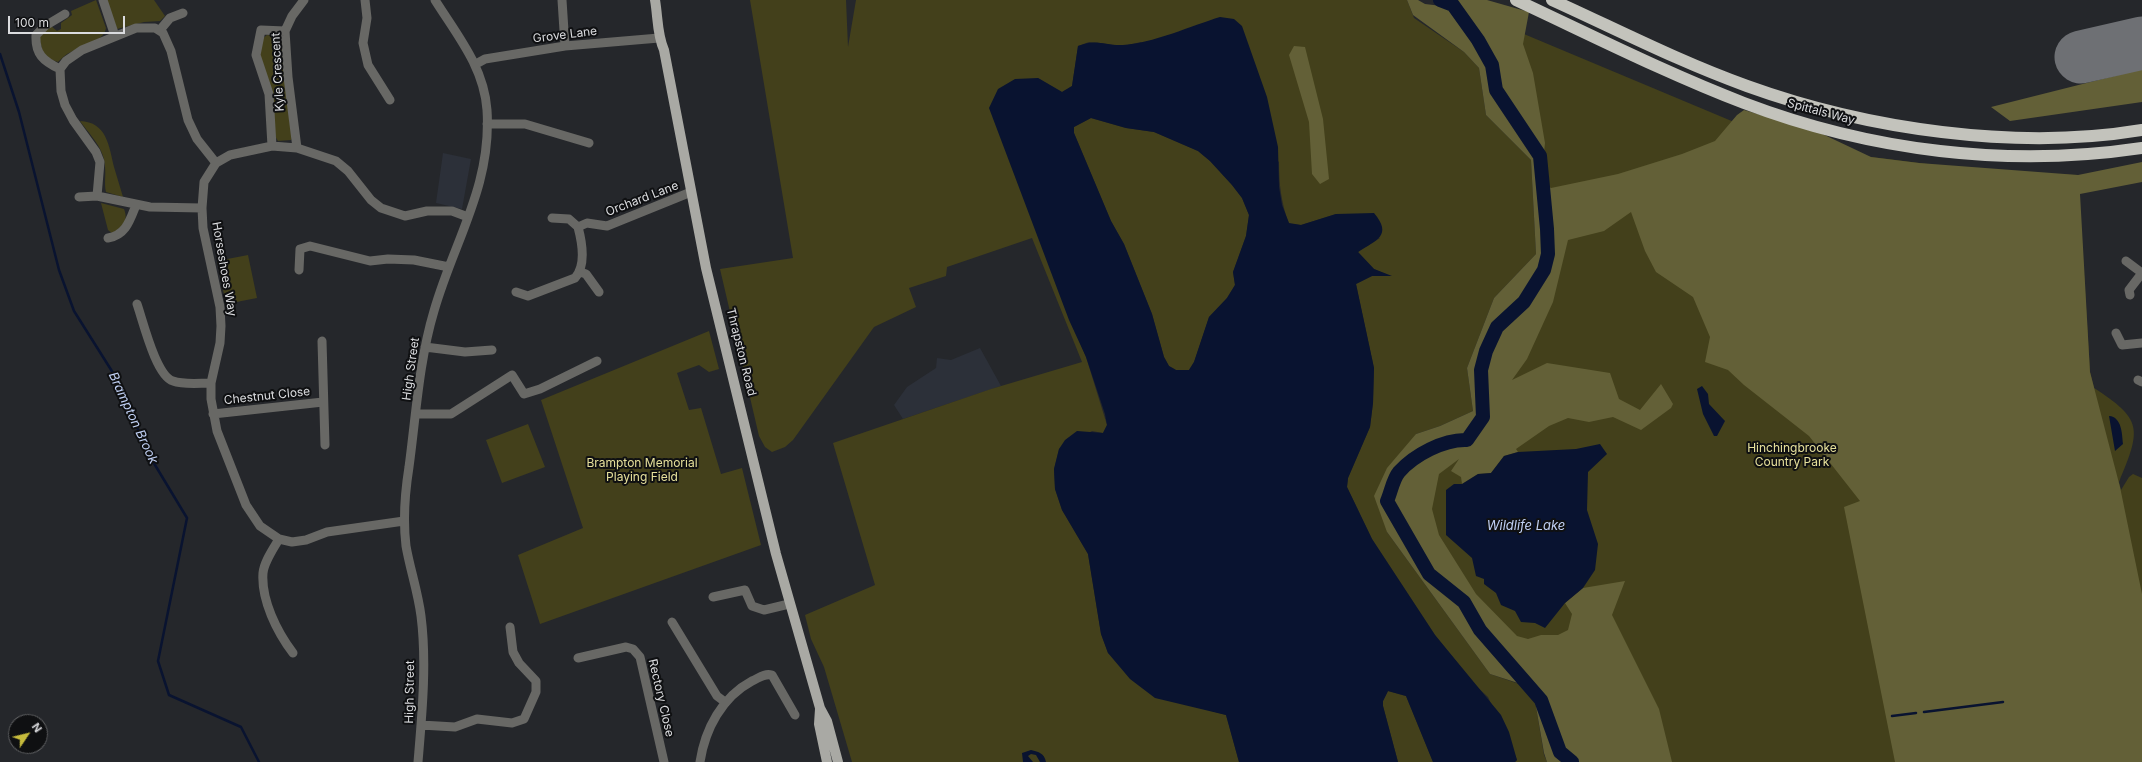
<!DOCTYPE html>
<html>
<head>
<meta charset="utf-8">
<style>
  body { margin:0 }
  #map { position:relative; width:2142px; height:762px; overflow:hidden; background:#25272b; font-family:Inter,sans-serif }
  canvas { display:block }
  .north { position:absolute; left:8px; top:714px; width:40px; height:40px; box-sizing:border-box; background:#0f1012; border:1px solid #616264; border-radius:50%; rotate:55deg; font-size:11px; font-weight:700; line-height:16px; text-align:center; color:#dbdcdf }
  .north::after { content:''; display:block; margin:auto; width:14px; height:18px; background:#c6bb3c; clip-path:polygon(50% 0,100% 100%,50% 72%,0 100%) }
  .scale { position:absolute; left:8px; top:16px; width:117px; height:18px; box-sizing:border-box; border:2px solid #dbdcdf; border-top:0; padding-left:5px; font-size:12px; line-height:14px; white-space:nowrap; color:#dbdcdf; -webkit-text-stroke:3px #0f1012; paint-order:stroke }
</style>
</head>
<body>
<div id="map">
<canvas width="2142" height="762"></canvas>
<div class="north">N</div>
<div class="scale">100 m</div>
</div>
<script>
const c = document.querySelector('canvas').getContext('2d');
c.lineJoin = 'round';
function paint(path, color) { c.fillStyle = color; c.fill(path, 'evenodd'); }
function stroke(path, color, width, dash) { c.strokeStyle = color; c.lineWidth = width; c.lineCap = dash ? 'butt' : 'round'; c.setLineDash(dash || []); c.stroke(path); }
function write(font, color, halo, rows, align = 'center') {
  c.font = font + ' Inter,sans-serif'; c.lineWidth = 4; c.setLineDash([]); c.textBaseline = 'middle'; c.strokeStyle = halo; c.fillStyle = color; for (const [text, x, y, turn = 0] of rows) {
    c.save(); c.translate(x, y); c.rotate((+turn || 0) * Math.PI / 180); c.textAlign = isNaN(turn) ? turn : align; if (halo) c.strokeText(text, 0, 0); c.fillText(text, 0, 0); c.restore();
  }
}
paint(new Path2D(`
  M443 153 471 159 462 209 436 203Z
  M980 348 1001 386 903 419 894 405 907 387 936 368 937 358 951 360Z`), '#2c3039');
paint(new Path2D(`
  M96 0 106 28C104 42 82 46 71 52 66 54 62 58 58 62L44 57 39 37 51 26 57 31 61 29V23L72 15 71 11Z
  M106 0H154L165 16 160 21 144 22 117 29Z
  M750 0H846L848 47 856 0H1407L1414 18 1464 52 1479 68 1486 115 1531 160 1536 254 1494 298 1467 368 1473 411 1440 426 1416 434 1387 532 1490 674 1522 685 1535 701 1544 755 1547 762H1515L1517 760 1488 697 1473 683 1435 635 1372 539 1347 487 1348 478 1370 427 1373 403 1374 368 1356 284 1372 276H1390L1374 269 1358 252 1380 238 1336 214 1301 225 1289 224C1281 202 1279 184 1279 162L1141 42 1123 46 1089 42 1078 46 1072 86 1062 92 1038 78 1054 278 1086 357 1107 425 1103 433 1092 431 1059 449 1054 469 1055 489 1062 510 1088 554 1101 634 1108 653 1190 705 1226 715 1239 762H852L824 667 811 639 805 615 875 585 833 443 991 389 1082 362 1032 238 947 267 946 276 909 288 916 307 874 327 793 440 785 447 772 452 765 447 759 436 720 269 793 258Z
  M1500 24 1777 140 1871 157 1992 172 2078 175 2090 372 2094 388C2142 419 2142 428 2119 482L2121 490 2129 477 2133 474 2142 478V762H1572L1398 473 1467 440 1535 284 1544 187 1540 156Z
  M267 35 278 37 282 42 293 137 291 140 278 141 275 136 260 54 262 39Z
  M1091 118 1126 128 1154 132 1198 151 1210 161 1232 185 1242 198 1249 215 1246 236 1233 272 1235 285 1227 298 1209 317 1194 362 1189 370H1176L1169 366 1164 357 1152 314 1124 244 1111 221 1074 133V127Z
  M80 121C107 122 109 146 114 167 117 177 120 187 123 197L106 192C104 184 106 176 105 167 105 149 90 135 80 121Z
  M101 203 124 209C129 222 122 226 113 234L108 230Z
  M248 255 257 298 226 304 217 261Z
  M709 331 719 369 709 372 699 365 677 373 689 410 701 408 721 474 742 468 761 545 540 624 518 555 583 528 541 400Z
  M528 424 545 467 502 483 486 440Z
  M1388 691 1406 696 1433 762H1398L1383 706V701Z`), '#43401b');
paint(new Path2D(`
  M1407 0H1418L1425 4 1450 7 1455 0H1487L1529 12 1523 44 1533 73 1545 143 1541 181 1551 188 1618 174 1682 154 1715 141 1737 115 1744 110 1816 131 1871 157 1919 163 2078 175 2142 162V182L2080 194 2090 372 2120 487 2142 594V762H1895L1844 507 1860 501 1809 436 1744 385 1728 370 1705 362 1710 337 1693 297 1656 272 1645 251 1631 212 1604 231 1568 240 1553 302 1527 359 1512 380 1547 363 1610 373 1619 399 1640 410 1661 384 1673 404 1671 408 1641 430 1613 417 1589 422 1568 418 1549 426 1516 449 1518 452 1504 456 1491 473 1478 474 1462 484 1461 477 1451 471 1459 459 1439 474 1432 509 1439 535 1476 594 1517 636 1528 639 1541 635H1558L1568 630 1572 614 1565 603 1583 588 1625 581 1612 615 1659 709 1672 762H1547L1544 753 1535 701 1521 684 1490 674 1387 532 1374 496 1387 468 1416 434 1440 426 1473 411 1467 368 1494 298 1536 254 1531 160 1486 115 1479 68 1464 52 1413 15Z
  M1294 46 1305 47 1323 119 1329 179 1320 184 1312 174 1309 122 1289 55Z
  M2142 69V102L2010 121 1991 107Z`), '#636037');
paint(new Path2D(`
  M1220 17 1234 19 1242 26 1267 97 1278 147 1279 187 1282 205 1289 223 1301 225 1336 214 1374 213C1393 236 1376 240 1358 252L1374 269 1392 276H1372L1356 284 1374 368 1373 403 1370 427 1348 478 1347 487 1372 539 1435 635 1501 715 1509 732 1517 760 1515 762H1433L1406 696 1388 691 1383 701V706L1398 762H1239L1226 715 1155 698 1130 679 1108 653 1101 634 1088 554 1062 510 1055 489 1054 469 1059 449 1065 440 1077 431 1103 433 1107 425 1105 414 1086 357 1069 320 989 108 998 89 1015 79 1038 78 1062 92 1072 86 1078 46C1097 38 1105 46 1123 45 1150 44 1194 25 1220 17ZM1091 118 1126 128 1154 132 1198 151 1210 161 1232 185 1242 198 1249 215 1246 236 1233 272 1235 285 1227 298 1209 317 1194 362 1189 370H1176L1169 366 1164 357 1152 314 1124 244 1111 221 1074 133V127Z
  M1702 386 1708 394 1709 404 1725 421 1717 436H1714L1703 414 1697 389Z
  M2109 416C2122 417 2122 434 2123 444L2115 451Z
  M1600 444 1607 454 1588 472 1587 510 1598 544 1595 570 1583 588 1565 603 1545 628 1535 623 1521 622 1515 611 1501 605 1496 593 1484 584V579L1476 576 1472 558 1446 535V490L1454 484H1462L1478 474 1491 473 1504 456 1518 452 1576 449Z
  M1031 750C1039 752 1044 753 1046 762H1040L1036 755 1031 754 1028 756 1033 762H1023L1022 753Z`), '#091330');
stroke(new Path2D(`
  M0 54 19 112 59 270 74 311 115 376 149 455 187 518 158 661 169 695 241 727 259 762
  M1924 712 2003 702
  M1892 716 1916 713`), '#091330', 2.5);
stroke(new Path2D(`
  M1440 0 1453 5 1478 40 1492 65 1496 90 1540 156 1547 229 1548 254 1544 270 1524 302 1497 327 1486 351 1481 370 1483 417 1467 440C1444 439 1414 455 1399 472 1393 479 1391 492 1387 501L1429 574 1464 602 1480 630 1541 700 1560 752 1572 762`), '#091330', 14);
stroke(new Path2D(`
  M2081 57 2142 43`), '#6e7074', 53);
stroke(new Path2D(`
  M103 0 115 36
  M365 0 367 18 363 43 368 65 390 100
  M562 0 565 46
  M160 30 170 18 183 13
  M476 64 485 59 565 46 659 38
  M60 69C43 61 35 54 36 35L45 26 65 14
  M487 124H525L589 143
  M272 146 269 94 256 55 261 30 285 31
  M297 148 288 77 285 31 292 16 304 0
  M97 196 100 162 96 152 73 120 65 105 61 91 60 69 66 61 82 50 136 28H155L163 33 171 51 188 120 197 139 216 163
  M79 197 97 196 150 207 202 208
  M552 218 569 219 578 227
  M108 238C126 235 130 220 136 205
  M2126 261 2142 273 2129 290 2130 295
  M299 270 300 249 310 246 370 261 388 259 414 260 449 267
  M580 272 586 274 599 292
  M516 292 528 296 575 278C586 266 582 242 578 227L587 223 607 226 691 192
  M137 304C143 321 156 376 173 381 184 385 199 383 211 383
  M2116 333 2122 345 2142 343
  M322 341 325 445
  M425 347 465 352 492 350
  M2138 380 2142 382
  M213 414 323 402
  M417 414H451L512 375 524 394 540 389 597 361
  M404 521 327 532 306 540 292 542 279 539 260 526 246 505 217 431 211 399V383L220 343 221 326 220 307 203 228 202 208 204 182 216 163 230 155 272 146 297 148 336 161 348 171 371 200 381 208 405 216 427 211H452L468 217
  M279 539C273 549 264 562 263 573 261 600 277 632 293 653
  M713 597 745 590 752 606 764 610 789 604
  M672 622 717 696 725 702
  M578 658 626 647 633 649 640 657 664 762
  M421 725 455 727 477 719 512 723 524 719 536 692V681L519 663 513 652 510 627
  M418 762C422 714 427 663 421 616 418 592 410 569 406 546 403 521 405 492 409 467 416 415 419 361 434 311 454 241 492 186 487 110 484 67 457 35 435 0
  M700 762C705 729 722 697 752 681 759 678 764 673 772 675L795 715`), '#686865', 9);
stroke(new Path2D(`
  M655 0C658 17 657 35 664 50L706 268 776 554 820 708 827 721 838 762
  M820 709 819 724 827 762`), '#a9a9a4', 10);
stroke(new Path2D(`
  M1516 0C1591 35 1666 73 1744 103 1870 151 2008 168 2142 148
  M1552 0C1616 29 1680 62 1747 86 1866 129 2016 151 2142 130`), '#c3c3bc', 12);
write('12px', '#dbdcdf', '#0f1012', [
  ["Grove Lane",565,35,-7],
  ["Kyle Crescent",278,72,-93],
  ["Spittals Way",1821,112,15],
  ["Orchard Lane",642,199,-21],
  ["Horseshoes Way",224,269,80],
  ["Thrapston Road",741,352,76],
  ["High Street",411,369,-82],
  ["Chestnut Close",267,396,-6],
  ["High Street",410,692,-89],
  ["Rectory Close",661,698,77]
]);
write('12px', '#e6e09b', '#0f1012', [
  ["Hinchingbrooke",1792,448],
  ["Country Park",1792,462],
  ["Brampton Memorial",642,463],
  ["Playing Field",642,477]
]);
write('italic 13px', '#c0d0f4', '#0f1012', [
  ["Brampton Brook",133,418,65],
  ["Wildlife Lake",1526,526]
]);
</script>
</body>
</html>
